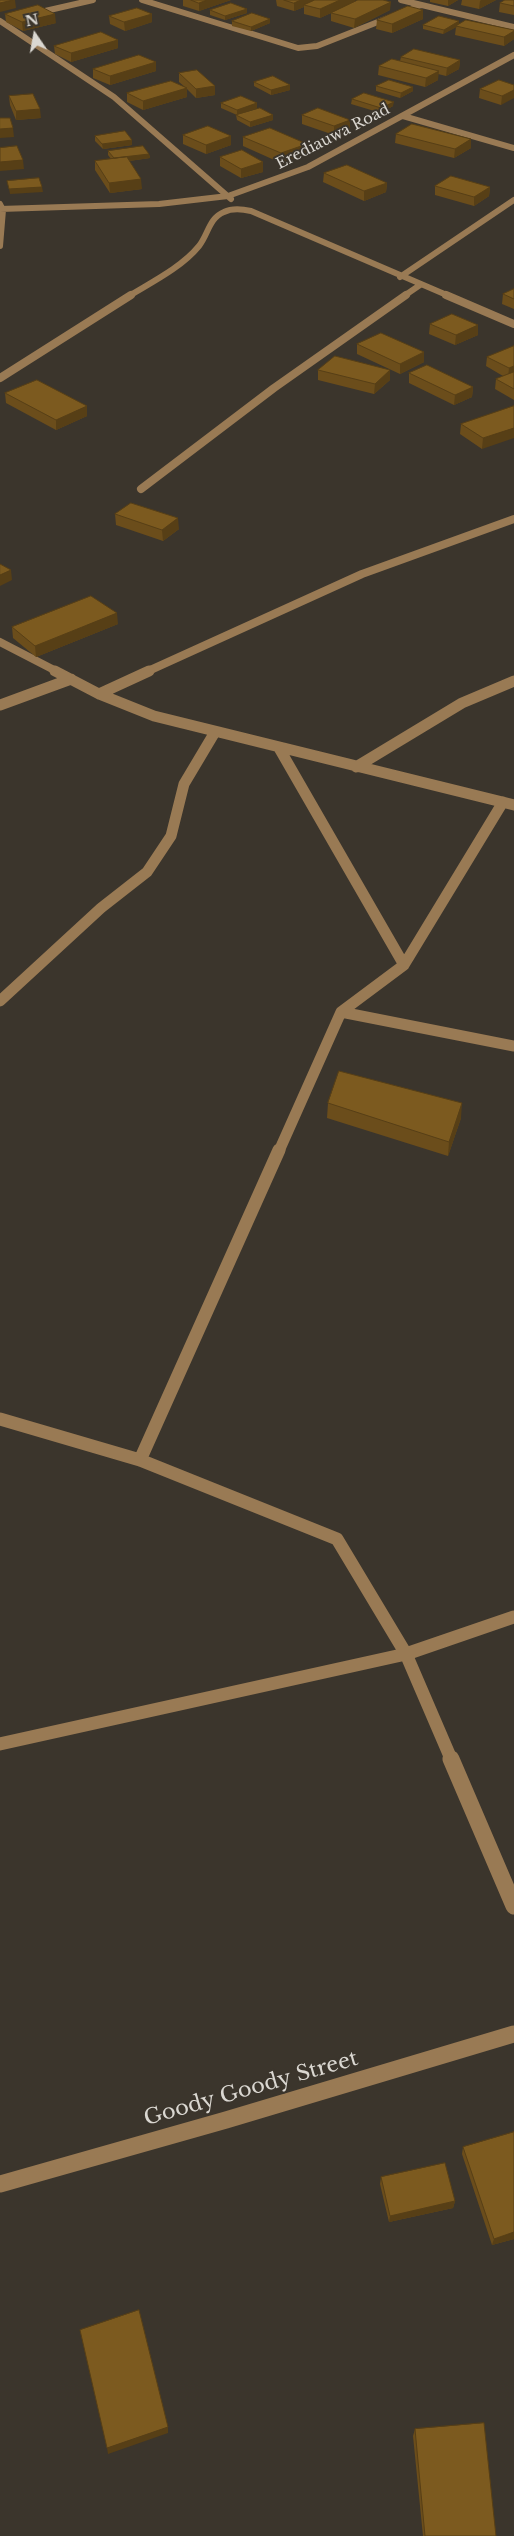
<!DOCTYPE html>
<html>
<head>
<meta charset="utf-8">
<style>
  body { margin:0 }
  #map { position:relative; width:514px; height:2536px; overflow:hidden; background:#3b352c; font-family:"Libre Baskerville",serif }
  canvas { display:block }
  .north { position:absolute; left:10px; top:10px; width:50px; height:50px; -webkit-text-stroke:4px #3b352c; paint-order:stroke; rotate:348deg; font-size:14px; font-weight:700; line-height:20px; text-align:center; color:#dad7d1 }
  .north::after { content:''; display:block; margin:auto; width:18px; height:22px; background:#dad7d1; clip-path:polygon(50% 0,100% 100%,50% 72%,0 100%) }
</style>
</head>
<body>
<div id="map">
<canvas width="514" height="2536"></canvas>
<div class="north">N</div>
</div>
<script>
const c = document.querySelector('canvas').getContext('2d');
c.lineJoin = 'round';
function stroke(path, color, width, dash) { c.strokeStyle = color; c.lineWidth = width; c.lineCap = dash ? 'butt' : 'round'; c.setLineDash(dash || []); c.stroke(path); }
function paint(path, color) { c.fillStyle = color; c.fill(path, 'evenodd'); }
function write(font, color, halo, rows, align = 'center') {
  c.font = font + ' "Libre Baskerville",serif'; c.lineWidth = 4; c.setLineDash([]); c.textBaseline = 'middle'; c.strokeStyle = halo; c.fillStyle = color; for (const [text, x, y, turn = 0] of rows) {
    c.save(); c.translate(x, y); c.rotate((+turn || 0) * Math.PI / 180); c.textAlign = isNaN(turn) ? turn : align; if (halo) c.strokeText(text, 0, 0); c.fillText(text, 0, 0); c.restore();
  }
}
stroke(new Path2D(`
  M142 0 298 48 317 46 421 5
  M401 0 514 27
  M32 14 93 0
  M0 21 114 97 231 199
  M403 116 514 148
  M0 204 3 210 0 246
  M0 209 159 204 228 196 308 167 514 55
  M400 277 514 200
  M129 296C152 282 182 267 199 246 208 235 209 218 224 212 232 208 242 209 251 211L449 296
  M404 296 420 285`), '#997a54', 6);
stroke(new Path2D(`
  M446 295 514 324
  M0 378 131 295
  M141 489 274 388 406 295
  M0 642 58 672
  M146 672 362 574 514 519`), '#997a54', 8);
stroke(new Path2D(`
  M55 671 99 694 154 716 514 805
  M99 694 149 671
  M0 705 71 679
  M279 748 404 965
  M356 767 462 703 514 681
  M0 1001 101 908 147 872 171 836 184 784 215 732
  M341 1012 514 1046
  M279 1151 341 1012 404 965 503 802`), '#997a54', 11);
stroke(new Path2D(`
  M0 1419 140 1460 337 1539 406 1654 452 1761
  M140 1460 279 1150
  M0 1744 406 1654 514 1617`), '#997a54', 13);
stroke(new Path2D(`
  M451 1759 514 1906
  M0 2184 226 2120 514 2034`), '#997a54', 17);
paint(new Path2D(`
  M183 0H231L199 11 183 6Z
  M276 0H355V2L320 18 304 14V7L294 11 277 6Z
  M430 0H458L448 6 430 2Z
  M462 0H496L479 9 461 5Z
  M514 0V15L499 12 500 3Z
  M247 9V13L225 20 210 15V10Z
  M390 10 354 28 331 21V13Z
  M5 14 56 23 23 31 6 22Z
  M152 14V22L125 31 110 24 109 16Z
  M423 19 392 33 376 29 377 20Z
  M232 21 270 23 251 31 232 26Z
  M459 21V25L514 30V39L504 46 455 35 456 27 443 34 423 29V25Z
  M118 40V48L71 62 55 54 54 46Z
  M401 57 460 60 459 69 446 76 438 74V80L425 87 378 75 379 66 400 61Z
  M156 62V71L110 85 93 78V69Z
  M179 73 215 86V95L196 98 187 89V97L143 110 127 102V93L185 87 179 82Z
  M254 82 290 90 271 95 254 86Z
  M514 85 501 105 479 98 480 89Z
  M376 86 413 87V91L400 98 376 91Z
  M9 96 41 118 16 120 10 105Z
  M352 99 393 106 381 113 351 104Z
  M221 103 257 108 237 115 221 108Z
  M236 115 273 120 250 127 237 120Z
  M302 115 350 129 334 135 302 124Z
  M396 134 471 148 454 158 395 143Z
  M183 135 231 136V145L206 154 183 144Z
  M95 136 132 140V145L103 149 95 141Z
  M243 137 307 144V153L281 163 243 146Z
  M108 151 149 154 150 158 129 161 142 189 110 193 95 170V161L111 159 108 155Z
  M220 157 263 162V172L241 178 220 166Z
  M324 173 387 183 386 192 364 201 323 182Z
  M435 186 490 187 489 196 474 206 435 195Z
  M514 289V309L502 304 503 294Z
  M430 324 478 335 455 345 429 334Z
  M357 344 424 352V362L400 374 357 354Z
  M514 346V400L495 389 496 379 503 376 486 366 487 357Z
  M318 370H390V380L374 394 318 380Z
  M409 373 473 387 472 397 454 405 409 383Z
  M5 393 87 416 56 430 6 403Z
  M514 406 482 449 460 434 461 424Z
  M115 514 179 529 163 541 116 525Z
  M118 624 36 657 13 638 12 627Z
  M328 1103 461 1118 448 1156 327 1118Z
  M463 2147 514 2239 492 2245 462 2154Z
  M381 2177 455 2201 453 2208 389 2222 380 2184Z
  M415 2429 496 2536H423L413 2436Z`), '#6b4d1b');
paint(new Path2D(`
  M13 0H15L16 8 0 12V3Z
  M207 0H231L199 11V3Z
  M301 0H320L304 5V7L294 11V3Z
  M340 0H355V2L320 18V9Z
  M448 0H458L448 6Z
  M481 0H496L479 9 480 1Z
  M391 2 390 10 354 28 355 19Z
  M247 9V13L225 20V16Z
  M423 10V19L392 33V24Z
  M55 14 56 23 23 31 22 22Z
  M152 14V22L125 31 124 22Z
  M270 19V23L251 31V27Z
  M459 21V26L443 34 444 30Z
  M514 31V39L504 46V37Z
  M118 40V48L71 62V53Z
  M460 60 459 69 446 76 447 68Z
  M156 62V71L110 85V76Z
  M439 71 438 80 425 87 426 78Z
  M290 85V90L271 95V90Z
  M215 86V95L196 98V89Z
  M413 87V91L400 98 401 93Z
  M187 88V97L143 110V101Z
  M514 90V98L501 105 502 96Z
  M394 102 393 106 381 113V108Z
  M257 103V108L237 115V110Z
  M40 109 41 118 16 120V111Z
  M273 115V120L250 127V122Z
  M350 120V129L334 135V126Z
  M13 128 14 137 0 138V129Z
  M231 136V145L206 154V145Z
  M471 139V148L454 158 455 149Z
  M132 140V145L103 149 102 144Z
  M307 144V153L281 163V153Z
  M149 154 150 158 115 163 114 158Z
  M23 160 24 169 0 171V162Z
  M263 162V172L241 178V169Z
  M141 179 142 189 110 193 109 183Z
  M387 183 386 192 364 201V191Z
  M42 187 43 192 10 194 9 189Z
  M490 187 489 196 474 206V197Z
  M478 325V335L455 345 456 335Z
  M424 352V362L400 374V364Z
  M514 366V376L508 378 509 368Z
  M390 370V380L374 394 375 384Z
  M473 387 472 397 454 405 455 395Z
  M87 406V416L56 430V420Z
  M514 428V438L482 449 483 438Z
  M178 518 179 529 163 541 162 530Z
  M11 570 12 580 0 586V575Z
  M117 613 118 624 36 657 35 646Z
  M462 1103 461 1118 448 1156 449 1142Z
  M455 2201 453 2208 389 2222 390 2216Z
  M514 2232V2239L492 2245 494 2239Z
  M168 2427V2433L108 2454 107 2448Z`), '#573f16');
const building = new Path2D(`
  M0 0H13L0 3Z
  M191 0H207L199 3Z
  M284 0H301L294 3Z
  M315 0H340L320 9 304 5Z
  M358 0H383L391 2 355 19 331 13Z
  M505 0H514V6L500 3Z
  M231 3 247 9 225 16 210 10Z
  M38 5 55 14 22 22 5 14Z
  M408 6 423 10 392 24 377 20Z
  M137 8 152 14 124 22 109 16Z
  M252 13 270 19 251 27 232 21Z
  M439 16 459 21 444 30 423 25Z
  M466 20 514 30V31L504 37 456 26Z
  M101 32 118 40 71 53 54 46Z
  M414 49 460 60 447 68 401 57Z
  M139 55 156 62 110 76 93 69Z
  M392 59 439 71 426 78 379 66Z
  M197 70 215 86 196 89 179 73Z
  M273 76 290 85 271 90 254 82Z
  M389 80 413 87 401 93 376 86Z
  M499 80 514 85V90L502 96 480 89Z
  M171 81 187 88 143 101 127 93Z
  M364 93 394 102 381 108 352 99Z
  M33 94 40 109 16 111 9 96Z
  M241 96 257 103 237 110 221 103Z
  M260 108 273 115 250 122 236 115Z
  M318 108 350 120 334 126 302 115Z
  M0 118H10L13 128 0 129Z
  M412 124 471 139 455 149 396 134Z
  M208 126 231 136 206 145 183 135Z
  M270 128 307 144 281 153 243 137Z
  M125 131 132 140 102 144 95 136Z
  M17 146 23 160 0 162V148Z
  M143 146 149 154 114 158 108 151Z
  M242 150 263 162 241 169 220 157Z
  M127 157 141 179 109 183 95 161Z
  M347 165 387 183 364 191 324 173Z
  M451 176 490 187 474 197 435 186Z
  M39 178 42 187 9 189 7 181Z
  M514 289V299L503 294Z
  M452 314 478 325 456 335 430 324Z
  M381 333 424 352 400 364 357 344Z
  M514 346V366L509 368 487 357Z
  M335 356 390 370 375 384 318 370Z
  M427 365 473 387 455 395 409 373Z
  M514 372V389L496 379Z
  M37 380 87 406 56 420 5 393Z
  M514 406V428L483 438 461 424Z
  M131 503 178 518 162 530 115 514Z
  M0 564 11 570 0 575Z
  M91 596 117 613 35 646 12 627Z
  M339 1071 462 1103 449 1142 328 1103Z
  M514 2132V2232L494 2239 463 2147Z
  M445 2163 455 2201 390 2216 381 2177Z
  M139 2310 168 2427 107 2448 80 2330Z
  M484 2423 496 2536H425L415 2429Z`);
paint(building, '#7c5a1f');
stroke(building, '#573f16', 1);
write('15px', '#dad7d1', '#3b352c', [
  ["Erediauwa Road",333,137,-27]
]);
write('21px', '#dad7d1', '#3b352c', [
  ["Goody Goody Street",251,2089,-16]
]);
</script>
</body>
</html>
